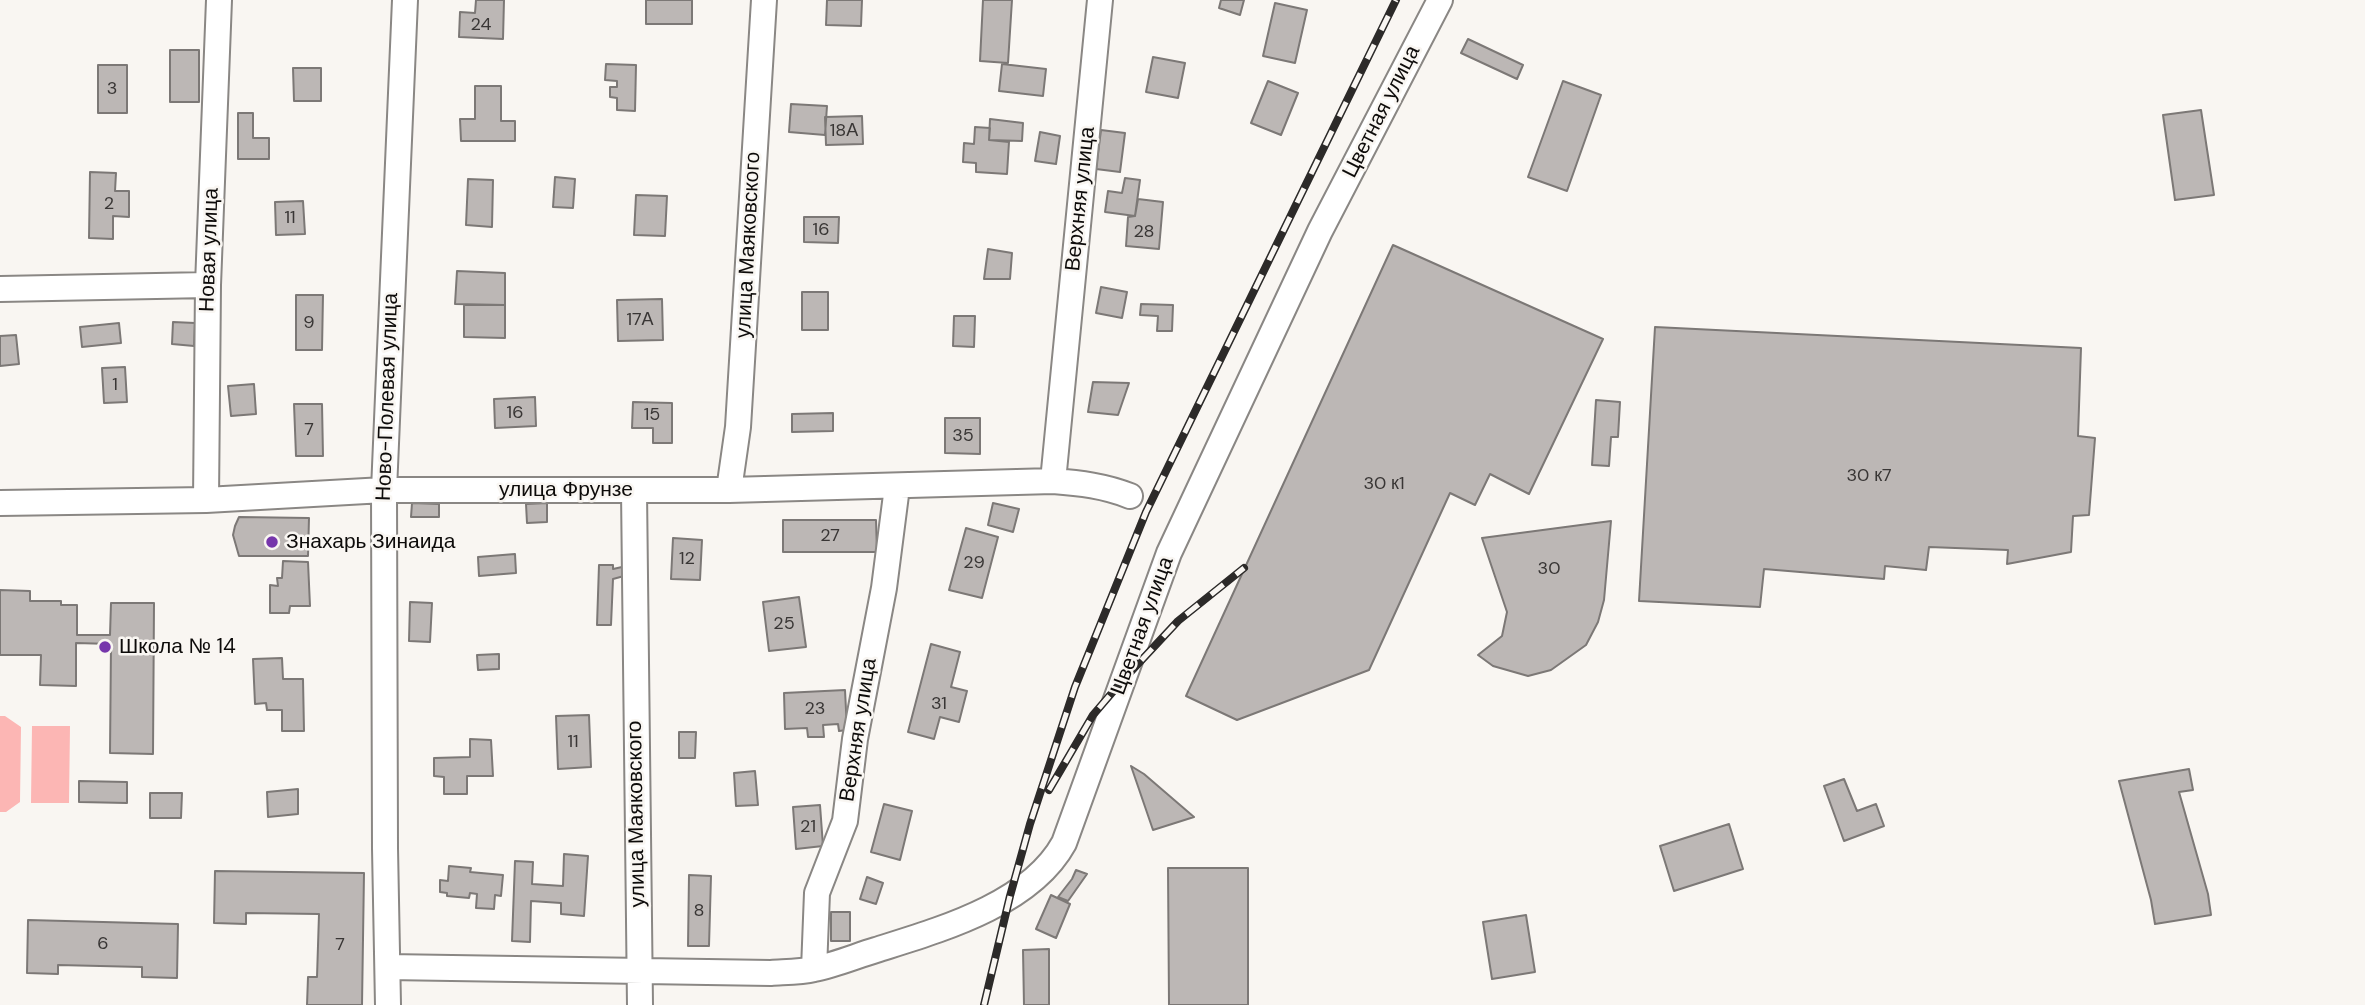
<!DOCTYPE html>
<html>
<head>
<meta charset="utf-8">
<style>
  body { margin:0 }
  canvas { display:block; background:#f9f6f2 }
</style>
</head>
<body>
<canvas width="2365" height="1005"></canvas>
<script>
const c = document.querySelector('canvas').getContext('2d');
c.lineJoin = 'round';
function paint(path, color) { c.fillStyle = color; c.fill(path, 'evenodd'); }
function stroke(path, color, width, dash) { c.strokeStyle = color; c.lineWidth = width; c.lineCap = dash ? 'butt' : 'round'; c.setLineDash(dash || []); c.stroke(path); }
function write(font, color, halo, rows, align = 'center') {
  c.font = font + ' "DM Sans",sans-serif'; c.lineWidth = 5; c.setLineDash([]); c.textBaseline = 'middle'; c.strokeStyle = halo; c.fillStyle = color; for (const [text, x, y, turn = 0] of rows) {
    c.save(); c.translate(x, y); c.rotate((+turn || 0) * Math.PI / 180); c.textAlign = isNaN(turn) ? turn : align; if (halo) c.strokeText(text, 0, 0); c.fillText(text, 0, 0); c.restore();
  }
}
paint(new Path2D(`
  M0 716H5L21 727 20 802 6 812H0Z
  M32 726H70L69 803H31Z`), '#fcb6b4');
const building = new Path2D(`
  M476 0H504L503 39 459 37 460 12 475 13Z
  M646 0H692V24H646Z
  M827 0H862L861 26 826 25Z
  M983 0H1012L1008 63 980 61Z
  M1221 0H1244L1240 15 1219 8Z
  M1275 3 1307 10 1295 63 1263 56Z
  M1468 39 1523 65 1517 79 1461 53Z
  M170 50H199V102H170Z
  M1153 57 1185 63 1178 98 1146 92Z
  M606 64 636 65 635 111 617 110V98L610 97V87H617V81L605 80Z
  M1002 64 1046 69 1043 96 999 91Z
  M98 65H127V113H98Z
  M293 68H321V101H294Z
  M1268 81 1298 93 1281 135 1251 123Z
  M1563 81 1601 95 1567 191 1528 177Z
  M475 86H501V121H515V141H461L460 119H475Z
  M791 104 827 106 825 135 789 132Z
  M2201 110 2214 195 2175 200 2163 115Z
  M238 113H253V138H269V159H238Z
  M862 116 863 144 826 145 825 117Z
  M990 119 1023 123 1022 141 989 140Z
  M975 127 990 128 989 140 1009 142 1007 174 976 172V163L963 162 964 143 974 144Z
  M1101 130 1125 133 1120 172 1096 169Z
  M1040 132 1060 136 1056 164 1035 161Z
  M90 172 116 173 115 191H129V217L113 216V239L89 238Z
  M555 177 575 179 573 208 553 207Z
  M1125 178 1140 180 1135 216 1105 212 1108 191 1122 193Z
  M468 179 493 180 492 227 466 225Z
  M636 195 667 196 665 236 634 235Z
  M1138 199 1163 202 1159 249 1126 246 1128 217 1135 216Z
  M303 201 305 234 276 235 275 202Z
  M804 217H839L838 243 804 242Z
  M1393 245 1603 339 1529 494 1490 474 1475 505 1450 493 1369 670 1237 720 1186 696Z
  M988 249 1012 253 1010 279H984Z
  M457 271 505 273V305L455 304Z
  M1101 287 1127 292 1122 318 1096 313Z
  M802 292H828V330H802Z
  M296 295H323L322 350H296Z
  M662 299 663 340 618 341 617 300Z
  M1141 304 1173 305 1172 331H1157L1158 316 1140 315Z
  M464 305H505V338L464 337Z
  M954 316H975L974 347 953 346Z
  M173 322 195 323 194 346 172 344Z
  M119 323 121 343 82 347 80 327Z
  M1655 327 2081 348 2078 436 2095 438 2089 515 2073 516 2071 552 2007 564 2008 550 1929 547 1926 570 1885 566 1884 579 1764 569 1760 607 1639 601Z
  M16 335 19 364 0 366V336Z
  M125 367 127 402 104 403 102 368Z
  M1093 382 1129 383 1118 415 1088 412Z
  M254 384 256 414 231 416 228 386Z
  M535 397 536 426 495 428 494 399Z
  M1596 400 1620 402 1618 437H1611L1609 466 1592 465Z
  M633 402 672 403V443H653V428H632Z
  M294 404H322L323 456H296Z
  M833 413V431L792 432V414Z
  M945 418H980V454L945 453Z
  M412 503 439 504V517H411Z
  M547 503V522L527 523 526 504Z
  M993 503 1019 509 1013 532 988 525Z
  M239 517 309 518 308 556H239L233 535 235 526Z
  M783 520H876L877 552H783Z
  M1611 521 1604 600 1598 622 1586 645 1551 670 1528 676 1493 666 1478 655 1502 636 1507 612 1482 538Z
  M966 528 998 537 982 598 949 590Z
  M673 538 702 540 700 580 671 579Z
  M515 554 516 573 479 576 478 557Z
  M283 561 308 562 310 606H290L289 613H270V585L278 586 277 578H282Z
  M599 565H613V569L622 567 624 576 613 579 611 625H597Z
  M0 590 30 591V601H61V605H77V635H110L111 603H154L153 754 110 753 111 644 76 643V686L40 685 41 655H0Z
  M799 597 806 647 769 651 763 602Z
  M410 602 432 603 430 642 409 641Z
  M931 644 960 652 951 687 967 691 959 722 940 717 934 739 908 732Z
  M499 654V669L478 670 477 655Z
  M282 658 283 679H303L304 731H282V710H267L266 703 255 704 253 659Z
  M845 690 847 730 839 731 838 724 823 725 824 737H808L807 728 785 729 784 693Z
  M589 715 591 767 558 769 556 716Z
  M679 732H696L695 758H679Z
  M470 739 491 740 493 776H467V794H444V777L434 776V758L470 757Z
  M1131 766 1144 774 1194 817 1153 830Z
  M2189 769 2193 790 2179 792 2208 894 2211 915 2155 924 2151 900 2119 781Z
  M755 771 758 805 736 806 734 773Z
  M1844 779 1857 811 1876 804 1884 826 1844 841 1824 786Z
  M79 781 127 782V803L79 802Z
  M298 789V814L268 817 267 792Z
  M150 793H182L181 818H150Z
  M884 804 912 811 900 860 871 852Z
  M820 805 823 846 796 849 793 807Z
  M1729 824 1743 869 1674 891 1660 846Z
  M564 854 588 856 584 916 561 914V903L531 901 530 942 512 941 515 861 533 862 532 884 563 886Z
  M449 866 471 868 470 872 503 875 501 896 495 895 494 909 476 908 477 894 470 893 469 898 447 896V893L440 892V880L448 881Z
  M1168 868H1248V1005H1169Z
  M1076 870 1087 874 1068 901 1058 897 1072 879Z
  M215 871 364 873 362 1005H307L308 977H317L319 914 246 913V924L214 923Z
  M689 875 711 876 709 946H688Z
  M867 877 883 883 876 904 860 899Z
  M1051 895 1070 904 1056 938 1036 929Z
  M831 912H850V941H831Z
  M1526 915 1535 972 1492 979 1483 922Z
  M28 920 178 924 177 978 142 977V967L58 965V974L27 973Z
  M1049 949V1005H1024L1023 950Z`);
paint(building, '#bcb7b5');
stroke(building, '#7c7876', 2);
const minor = new Path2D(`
  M0 289 208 285
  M1053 481 1100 0
  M729 490 738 427 764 0
  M634 491 640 1005
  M206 500 208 285 219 0
  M0 503 206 500 384 490H729L1053 481C1080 483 1105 486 1130 496
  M388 967 771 973C785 972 801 972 814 969 835 965 856 956 876 950 939 930 1030 905 1064 843L1169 553 1320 231 1440 0
  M814 969 817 893 845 821 855 739 884 588 897 487
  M388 1005 385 848 384 490 405 0`);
stroke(minor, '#8a8784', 28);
stroke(minor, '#fff', 24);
const rail = new Path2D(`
  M1049 790 1093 715 1123 680 1178 621 1244 568
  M984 1005 1010 896 1030 824 1075 687 1146 512 1396 0`);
stroke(rail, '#2c2a29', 8);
stroke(rail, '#f9f6f2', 5, [16]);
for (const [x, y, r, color] of [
  [272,542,7,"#7636ab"],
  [105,647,7,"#7636ab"]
]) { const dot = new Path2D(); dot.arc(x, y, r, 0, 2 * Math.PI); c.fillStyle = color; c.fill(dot); stroke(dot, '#f9f6f2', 2.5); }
write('18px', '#393635', null, [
  ["24",481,25],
  ["3",112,89],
  ["18А",844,131],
  ["2",109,204],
  ["11",290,218],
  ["16",821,230],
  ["28",1144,232],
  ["17А",640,320],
  ["9",309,323],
  ["1",115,385],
  ["16",515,413],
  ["15",652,415],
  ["7",309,430],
  ["35",963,436],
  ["30 к7",1869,476],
  ["30 к1",1384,484],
  ["27",830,536],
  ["12",687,559],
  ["29",974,563],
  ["30",1549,569],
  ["25",784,624],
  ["31",939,704],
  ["23",815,709],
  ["11",573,742],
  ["21",808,827],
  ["8",699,911],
  ["6",103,944],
  ["7",340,945]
]);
write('21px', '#0d0b0a', '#f9f6f2', [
  ["Цветная улица",1382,112,-63],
  ["Верхняя улица",1081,199,-84],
  ["улица Маяковского",749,245,-87],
  ["Новая улица",210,250,-88],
  ["Ново-Полевая улица",388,397,-88],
  ["улица Фрунзе",566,490],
  ["Цветная улица",1143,626,-70],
  ["Верхняя улица",859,730,-81],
  ["улица Маяковского",637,814,-91]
]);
write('21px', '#0d0b0a', '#f9f6f2', [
  ["Знахарь Зинаида",286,542],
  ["Школа № 14",119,647]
], 'left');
</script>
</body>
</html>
